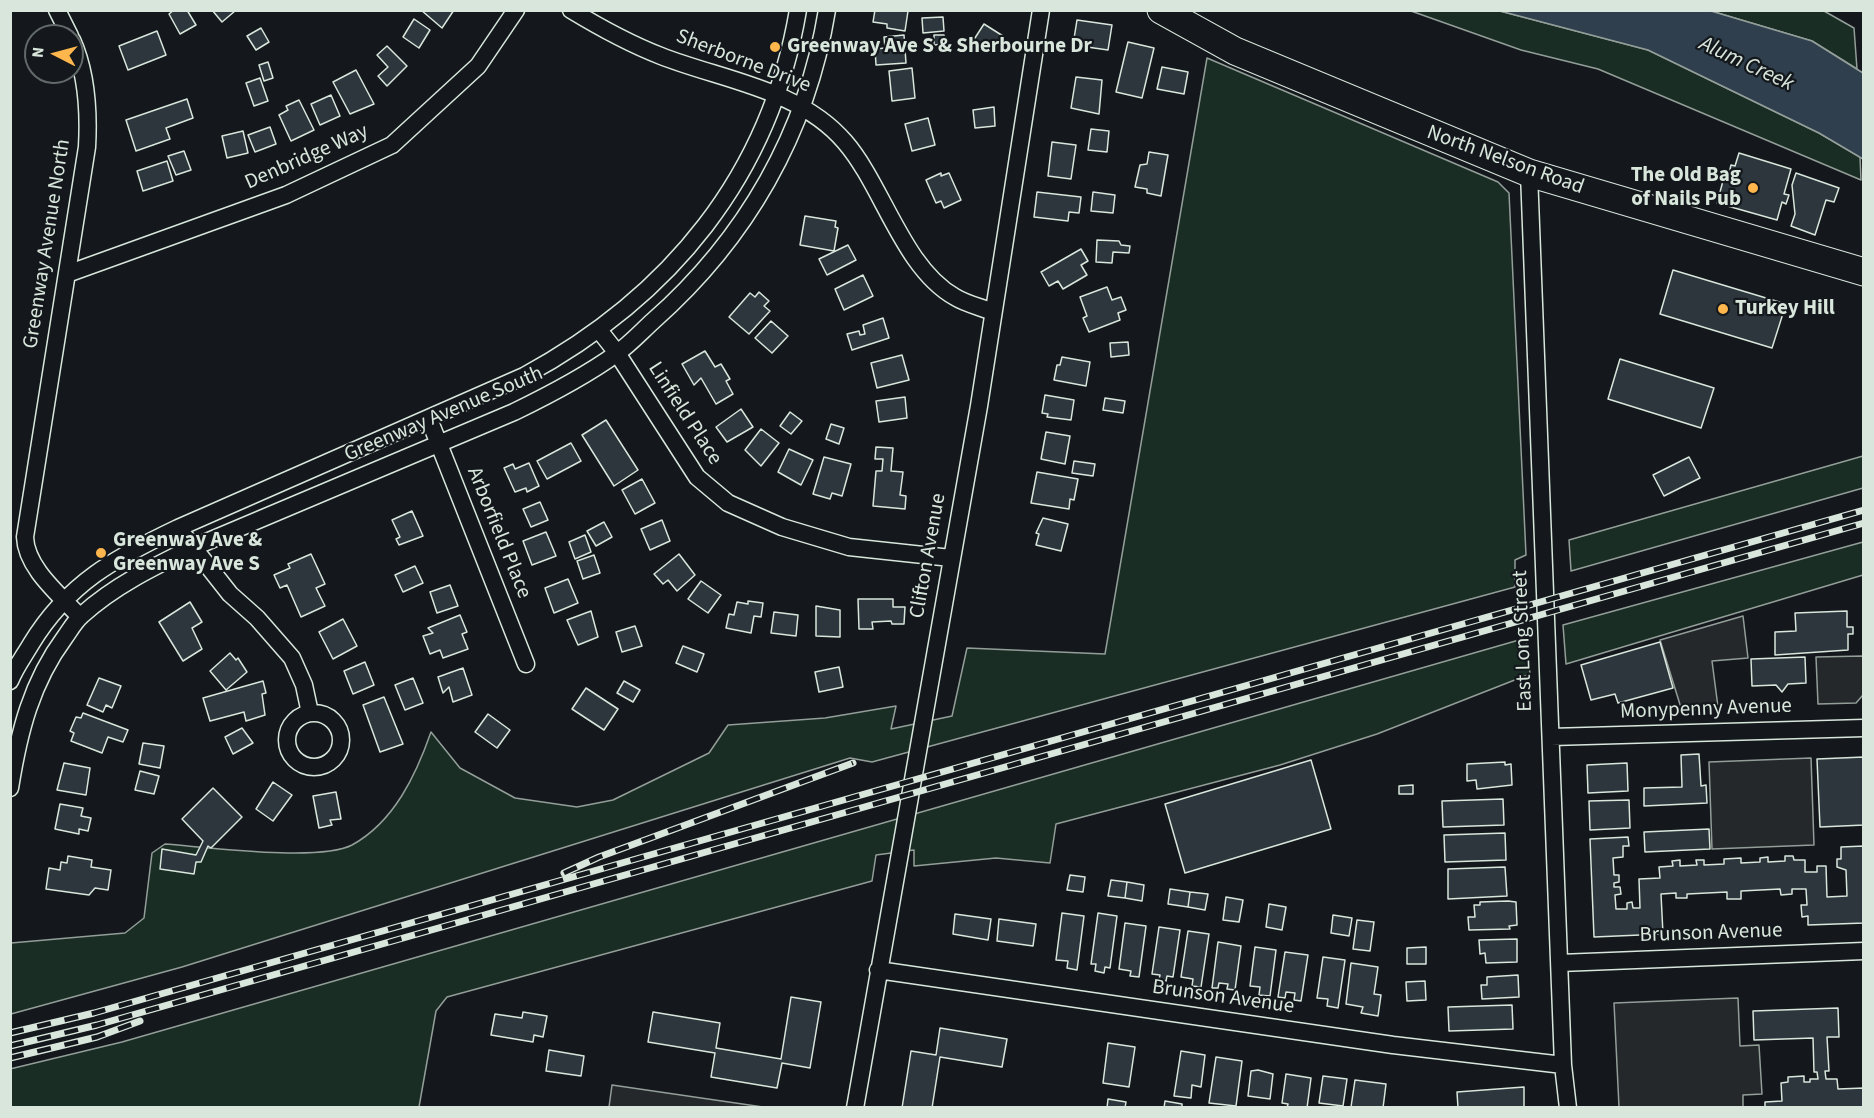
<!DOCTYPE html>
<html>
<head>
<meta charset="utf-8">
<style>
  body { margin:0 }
  #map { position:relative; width:1874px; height:1118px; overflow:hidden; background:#14181c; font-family:"Source Sans 3",sans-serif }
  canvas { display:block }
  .frame { position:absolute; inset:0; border:12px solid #d8e6dc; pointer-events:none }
  .north { position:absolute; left:24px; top:24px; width:60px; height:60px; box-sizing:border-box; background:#14181c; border:2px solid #626a69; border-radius:50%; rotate:276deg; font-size:16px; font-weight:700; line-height:24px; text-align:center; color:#d8e6dc }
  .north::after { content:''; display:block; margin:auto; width:21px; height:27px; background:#ffb74d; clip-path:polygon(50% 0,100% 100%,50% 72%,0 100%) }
</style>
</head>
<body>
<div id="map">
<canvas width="1874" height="1118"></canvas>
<div class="frame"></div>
<div class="north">N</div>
</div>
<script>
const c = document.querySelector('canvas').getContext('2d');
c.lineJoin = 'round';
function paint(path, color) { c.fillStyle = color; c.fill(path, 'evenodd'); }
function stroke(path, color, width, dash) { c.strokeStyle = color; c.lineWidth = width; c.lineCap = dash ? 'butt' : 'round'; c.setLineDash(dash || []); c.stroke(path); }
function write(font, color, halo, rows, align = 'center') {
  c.font = font + ' "Source Sans 3",sans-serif'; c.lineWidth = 4.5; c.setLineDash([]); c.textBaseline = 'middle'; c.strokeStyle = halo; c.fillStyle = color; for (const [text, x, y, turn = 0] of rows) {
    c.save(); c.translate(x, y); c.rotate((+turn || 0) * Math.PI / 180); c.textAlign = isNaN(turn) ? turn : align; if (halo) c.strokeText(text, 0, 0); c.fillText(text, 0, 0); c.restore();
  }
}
const green = new Path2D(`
  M1411 11H1500L1648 50 1819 133 1860 157 1861 180 1598 69 1521 50Z
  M1711 11H1824L1854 28 1857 69 1812 41Z
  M1207 58 1498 182 1509 193 1526 555 1515 560V587L872 762 850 758 182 967 11 1014V943L125 933 144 918 152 853 165 844C206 847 319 862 352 845 394 822 416 775 431 732L460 768 515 798 577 807 613 800 709 753 728 725 825 718 896 706 891 729 952 716 967 648 1105 654Z
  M1863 456V488L1571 571 1569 540Z
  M1863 542V575L1566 664 1563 625Z
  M1526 638 1530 674 1377 734 1280 765 1056 824 1050 863 996 858 914 866V850L876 855 872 881 447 997 436 1011 419 1107H11L10 1069 122 1042Z`);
paint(green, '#1a2d24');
stroke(green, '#939e99', 1.5);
const parking = new Path2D(`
  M1743 616 1748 658 1712 661 1718 707 1682 711 1660 640Z
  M1863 656V695L1856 703 1818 704 1816 657Z
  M1811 758 1814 845 1712 849 1709 762Z
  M1738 998 1740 1046 1759 1045 1762 1094 1743 1095V1107H1619L1614 1003Z
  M612 1085 763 1107H609Z`);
paint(parking, '#24282b');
stroke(parking, '#939e99', 1.5);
const water = new Path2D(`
  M1500 11H1711L1812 41 1863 73V159L1819 133 1648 50Z`);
paint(water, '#2f3f4d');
stroke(water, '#939e99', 1.5);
const building = new Path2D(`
  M174 10H187L196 25 180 34 169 14Z
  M212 10H234L235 11 222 22Z
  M421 10H454L442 28Z
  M875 10 908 11 905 31 887 28V24L873 22Z
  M943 17 944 31 923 33 922 18Z
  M414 19 430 30 419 48 403 37Z
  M1077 20 1112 25 1108 50 1073 45Z
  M984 24 1003 36 992 53 973 41Z
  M261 28 269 42 256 50 247 36Z
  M157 31 166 55 128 70 119 46Z
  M904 35 906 63 876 65 875 49 885 48 884 37Z
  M934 35H944V44L934 45Z
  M1128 42 1154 48 1142 98 1116 92Z
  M387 46 407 66 387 86 378 76 388 67 377 55Z
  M268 62 273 78 264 81 259 65Z
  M1162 67 1188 72 1184 94 1157 89Z
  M912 68 915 98 892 101 889 71Z
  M356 70 374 104 350 114 333 82Z
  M1076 77 1102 80 1099 114 1071 108Z
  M260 78 268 101 254 106 246 83Z
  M331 95 340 116 320 125 311 104Z
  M187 99 193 118 166 128 170 139 136 151 126 120Z
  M299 100 314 130 291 141 279 115 288 110 286 106Z
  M994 107 995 126 975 128 973 110Z
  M928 118 935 145 912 151 905 124Z
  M270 127 276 144 255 152 248 135Z
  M1091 129 1109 131 1107 152 1088 150Z
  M243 131 248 153 227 158 222 136Z
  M1052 142 1076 145 1071 179 1048 176Z
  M184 151 191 170 176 175 168 156Z
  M1149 152 1168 155 1161 196 1147 193V189L1135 187 1140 165 1147 164Z
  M1739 153 1791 169 1784 194 1789 195 1786 204 1782 202 1777 220 1717 203 1723 181 1727 182 1731 165 1735 166Z
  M167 161 173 181 143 191 137 171Z
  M941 173V176L949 173 961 200 944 208 941 201 936 203 926 180Z
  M1796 173 1839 188 1834 202 1826 200 1815 235 1791 226 1795 214 1792 185Z
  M1037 192 1081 197 1079 213 1069 212 1068 221 1034 217Z
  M1093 192 1115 195 1113 213 1091 211Z
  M805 216 836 221 835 227 838 228 834 251 800 245Z
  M1097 240 1119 241 1121 245 1130 246 1129 253 1113 252 1112 263 1096 262Z
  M848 245 856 260 827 275 819 259Z
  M1081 249 1088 261 1081 265 1087 275 1063 289 1058 281 1049 286 1041 272Z
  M1673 270 1786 304 1772 348 1660 314Z
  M863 275 873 296 844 310 835 289Z
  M1107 287 1112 300 1121 297 1126 310 1118 313 1120 320 1089 332 1083 318 1087 316 1080 297Z
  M759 292 769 301 764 306 770 311 749 334 729 317 750 293 755 297Z
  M883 318 889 338 852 350 847 334 859 331 860 335 865 334 863 325Z
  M771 321 788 336 772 353 755 338Z
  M1128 342 1129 355 1111 357 1110 343Z
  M705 351 715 367 721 364 730 379 726 381 733 394 716 404 701 378 694 385 682 364Z
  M902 355 909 380 877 388 871 363Z
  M1062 357 1090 362 1086 386 1054 380 1057 365H1060Z
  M1620 359 1714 388 1701 428 1608 399Z
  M1045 395 1074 400 1071 420 1047 417 1048 414 1042 413Z
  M905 397 907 418 879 422 876 401Z
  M1105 398 1125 401 1123 413 1103 410Z
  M741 409 753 427 727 442 716 427Z
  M790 412 802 421 791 434 780 426Z
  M606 420 638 470 614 486 582 435Z
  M831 424 844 428 839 444 826 439Z
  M761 429 779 443 761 466 745 450Z
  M1046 432 1070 436 1065 464 1041 459Z
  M571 443 581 461 547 479 537 461Z
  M876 447 893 448 891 471 903 472 900 495 906 496 905 509 873 506 876 471H882L883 459H875Z
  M789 449 813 460 801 485 778 472Z
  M824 457 851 464 842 496 832 493 830 499 813 494Z
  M1689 457 1700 478 1664 496 1653 475Z
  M1074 461 1095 464 1093 476 1072 473Z
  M529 463 539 486 527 492 526 488 515 492 504 468 513 464 515 469Z
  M1037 472 1078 479 1074 500 1070 499 1069 509 1031 503Z
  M642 479 655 503 635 514 622 490Z
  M540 502 548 520 531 527 523 509Z
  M412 511 423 536 399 545 396 539 400 537 392 520Z
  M1043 518 1068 524 1061 551 1036 545 1039 534 1036 533Z
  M662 520 670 541 650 550 641 529Z
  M604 522 612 537 596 546 587 531Z
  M546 532 556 556 532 565 523 541Z
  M585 535 591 552 575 559 569 542Z
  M311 554 325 584 316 588 325 606 301 617 287 585 280 588 274 575 290 568 288 564Z
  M679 554 695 575 677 591 668 580 663 584 654 574Z
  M594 555 600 573 583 579 577 561Z
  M415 566 423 583 403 592 395 575Z
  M568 579 578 603 554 613 545 588Z
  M701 581 721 595 708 613 688 599Z
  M450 585 458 606 437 613 430 592Z
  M858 599H893V607H905L904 624H892L891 621 872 622 873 629H859Z
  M748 601 763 603 761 617 754 616 751 633 726 628 729 614 734 615 737 602 748 604Z
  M190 602 202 622 192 628 202 649 183 661 159 622Z
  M816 606 840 610V637L816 636Z
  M591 611 598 637 578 645 567 620Z
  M1847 611V627H1853V634H1848V650L1775 655V632L1796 631 1795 613Z
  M774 612 798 615 796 636 771 633Z
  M460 615 467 632 462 634 468 649 443 658 440 650 430 654 423 636 433 633 428 628Z
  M343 619 357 646 333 659 319 632Z
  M635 626 642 646 622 652 616 632Z
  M1660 642 1673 688 1618 703 1615 694 1591 700 1581 665Z
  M683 646 704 654 697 672 676 663Z
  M230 653 236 660 238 658 247 672 226 690 210 671Z
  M1805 657 1806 683 1788 684 1782 692 1776 685 1752 686 1751 659Z
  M365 662 374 685 353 694 344 671Z
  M839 667 843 687 819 692 815 672Z
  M463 668 472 695 453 702 449 687 443 693 438 677Z
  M99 678 121 686 112 708 106 705 103 712 87 705Z
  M413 678 423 703 405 710 395 685Z
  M263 681 266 693 262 694 265 715 246 721 244 712 210 721 203 698Z
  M624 681 640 690 633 702 617 693Z
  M586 688 618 709 604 730 572 709Z
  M384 697 403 744 380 752 363 705Z
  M83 713 128 730 123 742 108 737 102 753 71 741 74 733 70 731 76 717 81 718Z
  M488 714 510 730 497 748 475 732Z
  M242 728 253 743 233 754 225 737Z
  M143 743 164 746 160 768 139 764Z
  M1699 754 1701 786 1706 785 1707 803 1644 806V788L1682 787 1681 755Z
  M1864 757V825L1820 827 1817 759Z
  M1311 760 1331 829 1185 873 1165 804Z
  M1505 762V765L1511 764 1512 785 1477 789 1476 780 1467 781V764Z
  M64 763 90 768 86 795 57 790Z
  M1627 763 1628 791 1588 793 1587 765Z
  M140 771 159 776 154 794 135 790Z
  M273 782 292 795 273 821 256 809Z
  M1413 785V794H1399V786Z
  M213 788 242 817 211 848 208 846 201 862H196L194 874 160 869 162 849 196 855 203 841 182 819Z
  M336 792 341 819 330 820 332 825 319 828 313 796Z
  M1503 799 1504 825 1443 827 1442 801Z
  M1629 800 1630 828 1590 830 1589 801Z
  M60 804 83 808 81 816 91 818 88 831 79 829V834L55 829Z
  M1709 829 1710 849 1645 852 1644 832Z
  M1505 833 1506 860 1445 862 1444 835Z
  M1628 837 1629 846H1623V857L1613 858 1614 875H1619V882L1614 883V887H1620L1621 894 1615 895 1616 909H1627V903L1632 902 1633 908H1640L1639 879 1660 878 1659 867 1673 866 1672 861 1680 860V866L1697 865 1696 860H1704V865L1724 864V859L1741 858V863L1760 862V858L1768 857V862L1785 861V856H1793L1794 860H1805V872H1817V866H1826L1827 897 1847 896 1846 870 1837 867V859H1841V847L1864 846V923L1808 925V916L1802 917 1801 905H1807L1806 889H1792V894L1781 895 1780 889 1741 891V899H1727V892L1687 894V898H1676V893L1661 894 1663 934 1594 937 1590 839Z
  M68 856 92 860 91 867 111 870 108 890 95 888 89 895 46 889 49 868 60 870 61 862 67 863Z
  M1505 867 1507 896 1448 899V869Z
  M1070 875 1085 877 1083 892 1067 890Z
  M1111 880 1127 882 1125 898 1108 896Z
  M1127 882 1144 885 1142 901 1125 898Z
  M1170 889 1190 892 1188 907 1168 904Z
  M1190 892 1208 894 1205 910 1188 907Z
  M1226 897 1243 900 1239 922 1223 920Z
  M1508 901 1516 902 1517 925 1509 926 1510 929 1469 930 1468 917H1475L1474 905H1480V902Z
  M1269 904 1286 907 1282 930 1266 927Z
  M1062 913 1084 916 1077 970 1067 968 1068 961 1056 960Z
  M1098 913 1117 916 1110 968 1105 967 1104 973 1095 971 1096 964H1091Z
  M955 914 991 919 988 940 953 934Z
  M1333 915 1352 918 1349 936 1331 933Z
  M999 919 1036 924 1033 946 997 941Z
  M1357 920 1374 922 1370 951 1353 949Z
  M1125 923 1146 926 1139 977 1130 976 1131 971 1119 969Z
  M1159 927 1180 930 1173 977 1167 976 1166 981 1159 980 1160 975 1152 974Z
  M1188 931 1209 934 1201 987 1192 986 1193 979 1181 977Z
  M1517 939V962L1486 963 1485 953 1480 954 1479 940Z
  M1218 942 1241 946 1235 990 1227 989 1228 984 1219 983 1218 988H1212Z
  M1255 947 1276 950 1270 996 1259 995 1260 987 1250 986Z
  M1426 947V964H1407V948Z
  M1285 952 1308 955 1301 1001 1294 1000 1295 993 1286 992 1285 998 1278 997Z
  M1323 957 1345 960 1338 1008 1327 1006 1328 999 1317 998Z
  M1351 963 1378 967 1374 994 1381 995 1378 1016 1361 1013 1363 1007 1346 1004Z
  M1518 975 1519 997 1482 999 1481 985H1487V977Z
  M1425 981 1426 1000 1407 1001 1406 982Z
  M791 997 821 1002 810 1068 782 1063 777 1088 711 1077 715 1053 648 1042 653 1012 720 1023 716 1048 781 1059Z
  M1512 1005 1513 1029 1449 1031 1448 1007Z
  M1838 1008 1839 1037H1827L1829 1071H1825L1826 1079H1837L1838 1089 1864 1088V1108H1765V1102L1782 1101 1781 1083 1788 1082V1077L1804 1076V1082H1810V1079H1818L1817 1072H1814L1813 1038 1754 1040 1753 1011Z
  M523 1012 547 1016 543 1037 534 1035 533 1042 491 1035 495 1014 522 1018Z
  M940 1028 1007 1039 1002 1067 940 1057 932 1108H902L911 1051 936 1055Z
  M1108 1043 1135 1047 1129 1087 1103 1083Z
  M549 1050 584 1056 581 1076 546 1071Z
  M1181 1051 1205 1055 1201 1087 1192 1085 1191 1098 1174 1096Z
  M1216 1057 1242 1061 1236 1106 1209 1103Z
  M1258 1070 1273 1074 1270 1099 1248 1096 1251 1071Z
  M1286 1074 1311 1078 1307 1108H1287L1288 1104 1282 1103Z
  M1323 1076 1347 1079 1343 1106 1319 1103Z
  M1355 1080 1386 1084 1383 1108 1351 1107Z
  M1524 1087V1108H1458L1457 1092Z
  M1108 1099 1126 1102 1125 1108H1107Z
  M1165 1101 1182 1104V1108H1164Z`);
paint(building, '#2c363c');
stroke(building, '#d8e6dc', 1.5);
const minor = new Path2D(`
  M57 10 70 36
  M571 10C599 27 630 44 661 56 722 80 800 89 845 142 883 186 903 268 955 297 966 304 981 307 993 312
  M72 40C87 73 89 111 87 147L25 537C26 568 60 595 80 617
  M1529 173 1563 1065 1568 1108
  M67 274 286 195 392 145 478 66 516 10
  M599 330 617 353 697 477 728 503 782 527 849 547 951 558
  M429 419 526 664
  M178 528 230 594 257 618 292 658 304 685 310 713
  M10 681C15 668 24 656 31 644 68 583 115 558 178 528L524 376C670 297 770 176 798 10
  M287 740a27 27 0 1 1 54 0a27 27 0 1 1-54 0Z
  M1551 737 1864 728
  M10 788C19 732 31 683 65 637 70 630 75 621 82 615 114 586 153 567 192 548L514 412C549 395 584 377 616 354 629 345 641 332 653 321 746 239 807 133 827 10
  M1560 963 1864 951
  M878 970 1393 1045 1563 1065
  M855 1108 979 406 1041 10`);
const primary = new Path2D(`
  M1161 10 1235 51 1529 173 1864 272`);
stroke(minor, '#d8e6dc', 19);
stroke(primary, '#d8e6dc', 29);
stroke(minor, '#14181c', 16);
stroke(primary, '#14181c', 27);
const rail = new Path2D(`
  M564 873 599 857 853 763
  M10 1033 94 1013 1864 510
  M10 1046 97 1025 1864 523
  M10 1058 97 1037 140 1021`);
stroke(rail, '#d8e6dc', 7);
stroke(rail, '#14181c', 4.5, [14]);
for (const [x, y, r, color] of [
  [775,47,6,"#ffb74d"],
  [1753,188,6,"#ffb74d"],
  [1723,309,6,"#ffb74d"],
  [101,553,6,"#ffb74d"]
]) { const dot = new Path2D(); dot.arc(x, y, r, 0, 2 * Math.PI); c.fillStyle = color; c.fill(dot); stroke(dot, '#14181c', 2); }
write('bold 21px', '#d8e6dc', '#14181c', [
  ["Greenway Ave S & Sherbourne Dr",787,47],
  ["The Old Bag",1741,176,"right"],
  ["of Nails Pub",1741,200,"right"],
  ["Turkey Hill",1735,309],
  ["Greenway Ave &",113,541],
  ["Greenway Ave S",113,565]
], 'left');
write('21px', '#d8e6dc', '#14181c', [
  ["Sherborne Drive",743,62,21],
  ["Denbridge Way",307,158,-24],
  ["North Nelson Road",1505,161,20],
  ["Greenway Avenue North",48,244,-81],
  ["Linfield Place",684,414,57],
  ["Greenway Avenue South",444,415,-23],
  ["Arborfield Place",498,533,68],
  ["Clifton Avenue",929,556,-80],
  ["East Long Street",1524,641,-92],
  ["Monypenny Avenue",1706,710,-2],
  ["Brunson Avenue",1711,934,-2],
  ["Brunson Avenue",1223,998,8]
]);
write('italic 22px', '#d8e6dc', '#14181c', [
  ["Alum Creek",1746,65,25]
]);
</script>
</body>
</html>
